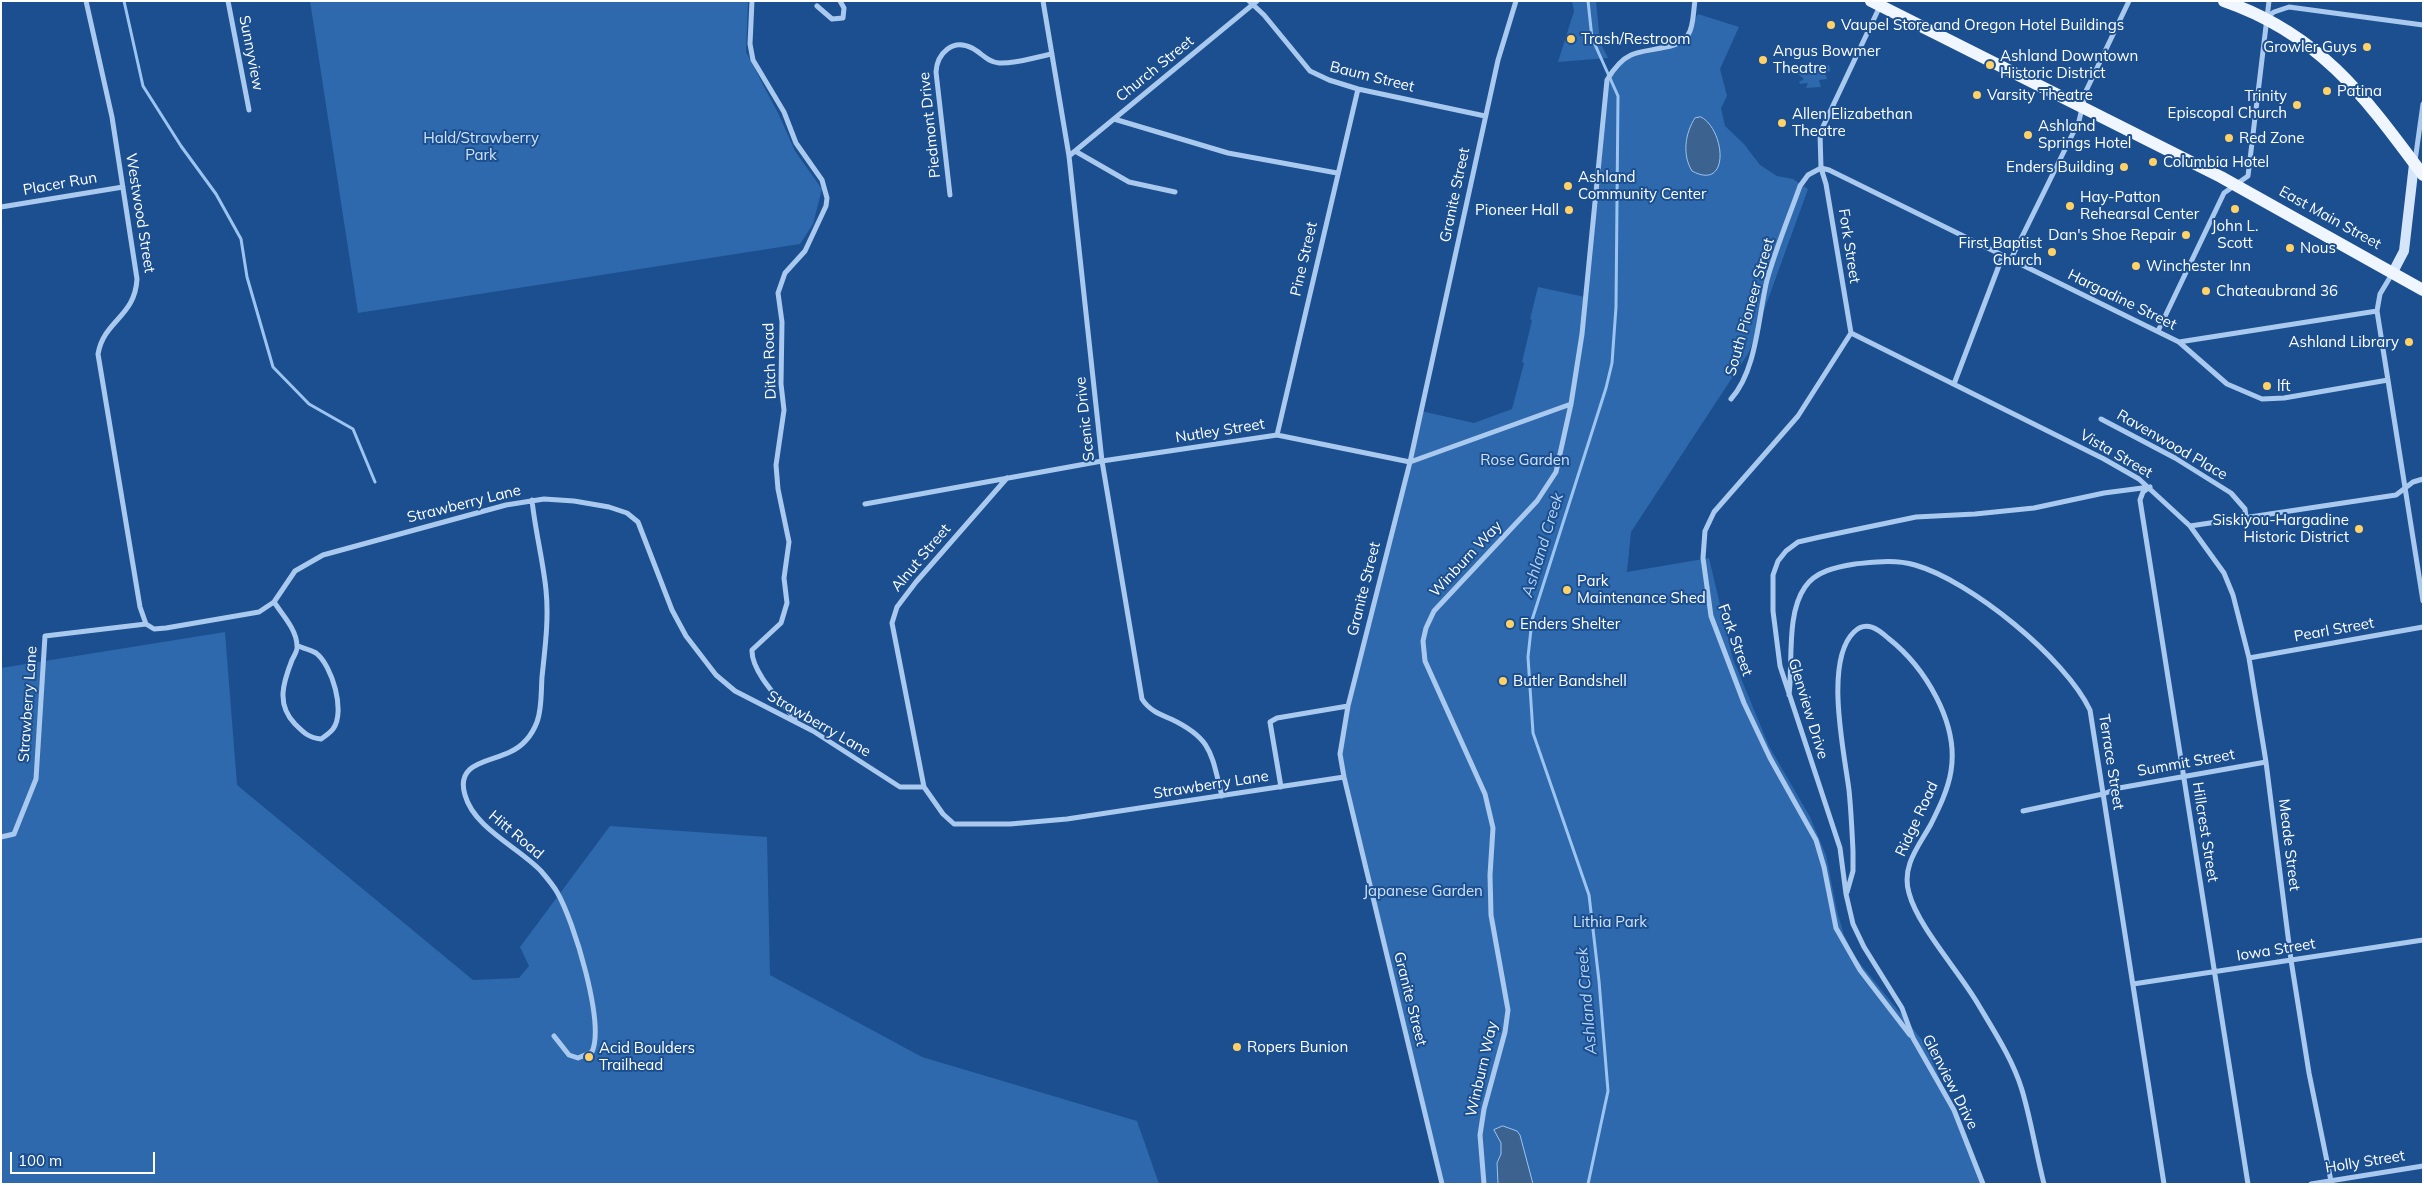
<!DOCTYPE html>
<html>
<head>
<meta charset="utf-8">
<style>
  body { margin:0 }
  #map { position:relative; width:2424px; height:1185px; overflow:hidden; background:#1b4f8f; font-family:Mulish,sans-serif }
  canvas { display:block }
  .frame { position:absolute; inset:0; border:2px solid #fff; pointer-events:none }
  .scale { position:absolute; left:10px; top:1152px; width:145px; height:22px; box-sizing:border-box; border:2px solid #fff; border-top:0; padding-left:6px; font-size:15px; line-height:18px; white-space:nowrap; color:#fff; -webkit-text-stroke:4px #1b4f8f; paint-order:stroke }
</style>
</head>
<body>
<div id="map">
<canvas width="2424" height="1185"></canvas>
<div class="frame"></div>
<div class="scale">100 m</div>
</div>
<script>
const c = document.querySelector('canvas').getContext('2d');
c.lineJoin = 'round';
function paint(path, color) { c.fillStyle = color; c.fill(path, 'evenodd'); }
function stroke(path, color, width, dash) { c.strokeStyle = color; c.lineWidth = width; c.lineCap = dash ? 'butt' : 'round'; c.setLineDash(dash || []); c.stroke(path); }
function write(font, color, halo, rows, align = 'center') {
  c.font = font + ' Mulish,sans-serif'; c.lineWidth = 4; c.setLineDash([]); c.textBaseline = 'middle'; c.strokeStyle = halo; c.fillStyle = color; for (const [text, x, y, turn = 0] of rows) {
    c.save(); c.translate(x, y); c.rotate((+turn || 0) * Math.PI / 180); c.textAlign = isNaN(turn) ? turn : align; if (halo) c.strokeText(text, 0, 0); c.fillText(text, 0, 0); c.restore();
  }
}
paint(new Path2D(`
  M310 1H748L746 52 779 115 795 151 822 189 813 224 800 244 358 313Z
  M1572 1H1596L1600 42 1608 58 1558 62 1574 11Z
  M1698 14 1739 27 1720 69 1727 96 1721 108 1725 126 1744 144 1760 165 1777 176 1793 179 1808 189 1749 352 1631 532 1627 572 1709 558 1733 659 1769 746 1810 817 1826 855 1837 911 1844 935 1854 956 1926 1045 1983 1184H1442L1344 778 1341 744 1421 411 1474 423 1512 409 1524 363 1522 362 1532 320 1530 319 1538 287 1585 297 1606 84 1625 59 1683 41Z
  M1829 65 1830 71 1819 75H1826L1827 79 1819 80 1821 87 1806 88 1808 83 1800 84 1799 82 1804 79 1798 74Z
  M225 632 237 785 473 980 519 978 529 966 520 947 610 826 767 837 770 975 922 1057 1137 1121 1159 1184H1V668Z`), '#2e69ad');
const water = new Path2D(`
  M1701 117C1725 129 1731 192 1692 171 1682 155 1685 133 1695 118Z
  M1503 1126 1517 1131 1520 1135 1533 1184H1498L1497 1163 1501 1154V1143L1494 1130Z`);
paint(water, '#3c6290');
stroke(water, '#9cc4f0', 1);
stroke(new Path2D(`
  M124 1 143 86 181 146 216 194 241 239 247 277 273 367 309 404 353 429 375 482
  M1588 1184 1608 1091 1599 981 1589 895 1533 733 1528 657 1532 620 1606 388 1612 363 1616 307 1618 96 1592 38 1588 1`), '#9cc4f0', 3);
stroke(new Path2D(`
  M86 1 112 117 137 279C135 317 104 320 98 354L140 607 146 624
  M228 1 249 110
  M752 1 750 44 753 60 784 112 796 143 822 180 827 198 826 206 805 251 785 273 778 293 782 322 781 384 784 410 776 465 778 489 789 542 784 578 787 603 781 623 752 650C751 672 781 701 795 719
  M1043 1 1069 156 1102 461 1142 699C1149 710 1159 714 1171 719 1213 739 1211 754 1222 796
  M1249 1 1264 15 1310 71 1329 80 1358 89 1485 116
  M817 6 832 19 843 18 844 8 840 1
  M2267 17 2274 12 2289 7 2423 25
  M1114 119 1228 153 1337 173
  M1075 151 1129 182 1175 192
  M1069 156 1257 1
  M2415 161 2423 104
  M1821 168 1826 184 1851 333 1798 416 1714 512 1705 531 1703 558 1711 616 1744 703 1770 758 1816 840 1824 867 1836 928 1860 970 1910 1035
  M1821 168 1829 170 2179 342 2377 311
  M950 195 936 72C937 53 953 38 972 48 982 53 987 62 999 63 1016 64 1035 57 1052 54
  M1 207 123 187
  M2011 259 2079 121 2086 91 2129 1
  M2392 274 2380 294 2377 311 2423 601
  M2158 331 2224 193 2248 176 2269 1
  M1851 333 2104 459 2139 479 2190 526 2396 495 2413 482 2423 479
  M2179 342 2227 384 2262 399 2284 398 2388 380
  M1954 384 2003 255
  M1731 399C1757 370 1758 317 1767 280 1776 248 1789 217 1800 186L1808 175 1821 168 1820 133 1880 6
  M2101 419 2175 458 2231 493 2245 509 2246 517
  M1277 435 1358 89
  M1007 478 916 582 897 607 892 623 924 787 943 814 954 824H1010L1067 819 1344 777
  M2150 487 2143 492 2140 500 2248 1184
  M532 500C535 530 543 560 546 590 549 619 545 648 542 677 541 691 542 709 537 722 532 735 523 746 510 752 490 762 455 762 465 795 474 828 518 847 541 871 547 878 553 885 557 892 574 921 605 1023 592 1052L578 1058 569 1055 554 1036
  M865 504 1102 461 1277 435 1410 462 1571 404
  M2190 526 2224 573 2233 595 2249 658 2266 762 2291 960 2309 1073 2331 1181
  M274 602C282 614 297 630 297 646 298 650 294 656 292 660 283 683 276 704 295 724 304 733 309 738 321 739 325 736 330 733 333 729 346 712 332 665 316 653 311 650 303 648 298 646
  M2249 658 2423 627
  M1789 695C1793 663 1786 614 1805 587 1816 571 1836 567 1855 564 1875 562 1895 559 1915 565 1971 581 2065 658 2090 710L2164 1184
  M1281 787 1270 722 1277 718 1348 706
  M2023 811 2103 794 2119 788 2266 762
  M1 837 14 834 36 779 45 636 146 624 154 629 166 628 259 612 274 602 295 571 323 555 506 505 544 499 574 501 609 507 627 513 638 522 672 610 686 636 716 675 735 691 813 731 900 787H924
  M1847 892 1853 871V851C1852 830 1851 810 1849 790 1844 751 1824 661 1854 632 1866 620 1878 629 1888 638 1925 667 1959 723 1951 771 1948 790 1939 808 1931 824 1919 846 1901 866 1909 893 1918 927 1959 971 1978 1004 1994 1031 2013 1060 2022 1090 2031 1120 2036 1153 2044 1184
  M2133 984 2423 940
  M1442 1184 1344 777 1340 754 1348 706 1410 462 1498 60 1516 1
  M1484 1184 1480 1135 1484 1109 1505 1032 1508 1010 1491 915 1490 875 1493 828 1485 794 1425 661 1423 641 1426 628 1434 611 1537 501 1556 472 1571 404 1582 334 1607 80C1613 70 1620 60 1631 55 1645 48 1681 50 1688 35 1694 26 1693 12 1695 1
  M1983 1184 1954 1110 1913 1038 1902 1008 1864 947 1853 924 1846 894 1840 848 1780 666 1773 611V575L1778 561 1786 551 1798 542 1820 537 1916 517 1975 514 2034 508 2104 493 2150 487
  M2311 1184 2423 1166`), '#a9c9ee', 5);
stroke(new Path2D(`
  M2393 272 2404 251 2414 164`), '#d6e6fa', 10);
stroke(new Path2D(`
  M1871 1 2221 177 2423 290
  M2224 1C2320 34 2365 97 2423 175`), '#f0f6ff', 12);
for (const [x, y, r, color] of [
  [1831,25,5,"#ffd166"],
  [1571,39,5,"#ffd166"],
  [2367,47,5,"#ffd166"],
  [1763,60,5,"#ffd166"],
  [1990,65,5,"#ffd166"],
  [2327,91,5,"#ffd166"],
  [1977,95,5,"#ffd166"],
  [2297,105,5,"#ffd166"],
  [1782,123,5,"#ffd166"],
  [2028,135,5,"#ffd166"],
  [2229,138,5,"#ffd166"],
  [2153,162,5,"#ffd166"],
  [2124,167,5,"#ffd166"],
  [1568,186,5,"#ffd166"],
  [2070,206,5,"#ffd166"],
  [2235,209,5,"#ffd166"],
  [1569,210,5,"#ffd166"],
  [2186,235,5,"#ffd166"],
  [2290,248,5,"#ffd166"],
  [2052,252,5,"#ffd166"],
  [2136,266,5,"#ffd166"],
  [2206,291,5,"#ffd166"],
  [2409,342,5,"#ffd166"],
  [2267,386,5,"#ffd166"],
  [2359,529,5,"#ffd166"],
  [1567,590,5,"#ffd166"],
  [1510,624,5,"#ffd166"],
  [1503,681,5,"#ffd166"],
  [1237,1047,5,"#ffd166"],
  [589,1057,5,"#ffd166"]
]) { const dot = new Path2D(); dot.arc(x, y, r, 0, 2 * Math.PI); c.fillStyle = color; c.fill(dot); stroke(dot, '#1b4f8f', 2); }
write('15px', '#fff', '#1b4f8f', [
  ["Vaupel Store and Oregon Hotel Buildings",1841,25],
  ["Trash/Restroom",1581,39],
  ["Growler Guys",2357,47,"right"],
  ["Angus Bowmer",1773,51],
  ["Theatre",1773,68],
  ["Ashland Downtown",2000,56],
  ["Historic District",2000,73],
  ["Patina",2337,91],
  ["Varsity Theatre",1987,95],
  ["Trinity",2287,96,"right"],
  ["Episcopal Church",2287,113,"right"],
  ["Allen Elizabethan",1792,114],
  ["Theatre",1792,131],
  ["Ashland",2038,126],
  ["Springs Hotel",2038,143],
  ["Red Zone",2239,138],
  ["Columbia Hotel",2163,162],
  ["Enders Building",2114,167,"right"],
  ["Ashland",1578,177],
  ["Community Center",1578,194],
  ["Hay-Patton",2080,197],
  ["Rehearsal Center",2080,214],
  ["Pioneer Hall",1559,210,"right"],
  ["John L.",2235,226,"center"],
  ["Scott",2235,243,"center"],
  ["Dan's Shoe Repair",2176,235,"right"],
  ["First Baptist",2042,243,"right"],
  ["Church",2042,260,"right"],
  ["Nous",2300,248],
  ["Winchester Inn",2146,266],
  ["Chateaubrand 36",2216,291],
  ["Ashland Library",2399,342,"right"],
  ["lft",2277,386],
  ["Siskiyou-Hargadine",2349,520,"right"],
  ["Historic District",2349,537,"right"],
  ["Park",1577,581],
  ["Maintenance Shed",1577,598],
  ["Enders Shelter",1520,624],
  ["Butler Bandshell",1513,681],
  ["Ropers Bunion",1247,1047],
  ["Acid Boulders",599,1048],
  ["Trailhead",599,1065]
], 'left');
write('15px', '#fff', '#1b4f8f', [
  ["Sunnyview",251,53,79],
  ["Church Street",1155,69,-39],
  ["Baum Street",1372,77,14],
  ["Piedmont Drive",930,125,-96],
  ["Placer Run",60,184,-10],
  ["Granite Street",1455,195,-78],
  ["Westwood Street",140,213,81],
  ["East Main Street",2330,218,29],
  ["Fork Street",1849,246,81],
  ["Pine Street",1304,259,-77],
  ["Hargadine Street",2122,300,26],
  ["South Pioneer Street",1750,307,-74],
  ["Ditch Road",770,361,-92],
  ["Scenic Drive",1085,419,-96],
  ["Nutley Street",1220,431,-9],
  ["Ravenwood Place",2172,445,30],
  ["Vista Street",2116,454,30],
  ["Strawberry Lane",464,504,-14],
  ["Alnut Street",921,558,-50],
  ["Winburn Way",1466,559,-47],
  ["Granite Street",1364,589,-76],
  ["Pearl Street",2334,630,-10],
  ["Fork Street",1735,640,70],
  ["Strawberry Lane",28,704,-86],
  ["Glenview Drive",1808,709,73],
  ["Strawberry Lane",819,724,30],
  ["Terrace Street",2111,762,81],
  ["Summit Street",2186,763,-10],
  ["Strawberry Lane",1211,785,-9],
  ["Ridge Road",1917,819,-65],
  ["Hillcrest Street",2205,832,81],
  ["Hitt Road",516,835,40],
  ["Meade Street",2289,845,83],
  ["Iowa Street",2276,950,-9],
  ["Granite Street",1410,999,76],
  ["Winburn Way",1482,1069,-77],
  ["Glenview Drive",1950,1082,63],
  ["Holly Street",2365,1162,-9]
]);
write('15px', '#cfe3fa', '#1b4f8f', [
  ["Hald/Strawberry",481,138],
  ["Park",481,155],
  ["Rose Garden",1525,460],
  ["Japanese Garden",1423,891],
  ["Lithia Park",1610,922]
]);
write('italic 16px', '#b5d3f5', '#1b4f8f', [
  ["Ashland Creek",1543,545,-73],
  ["Ashland Creek",1587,1001,-95]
]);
</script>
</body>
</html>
